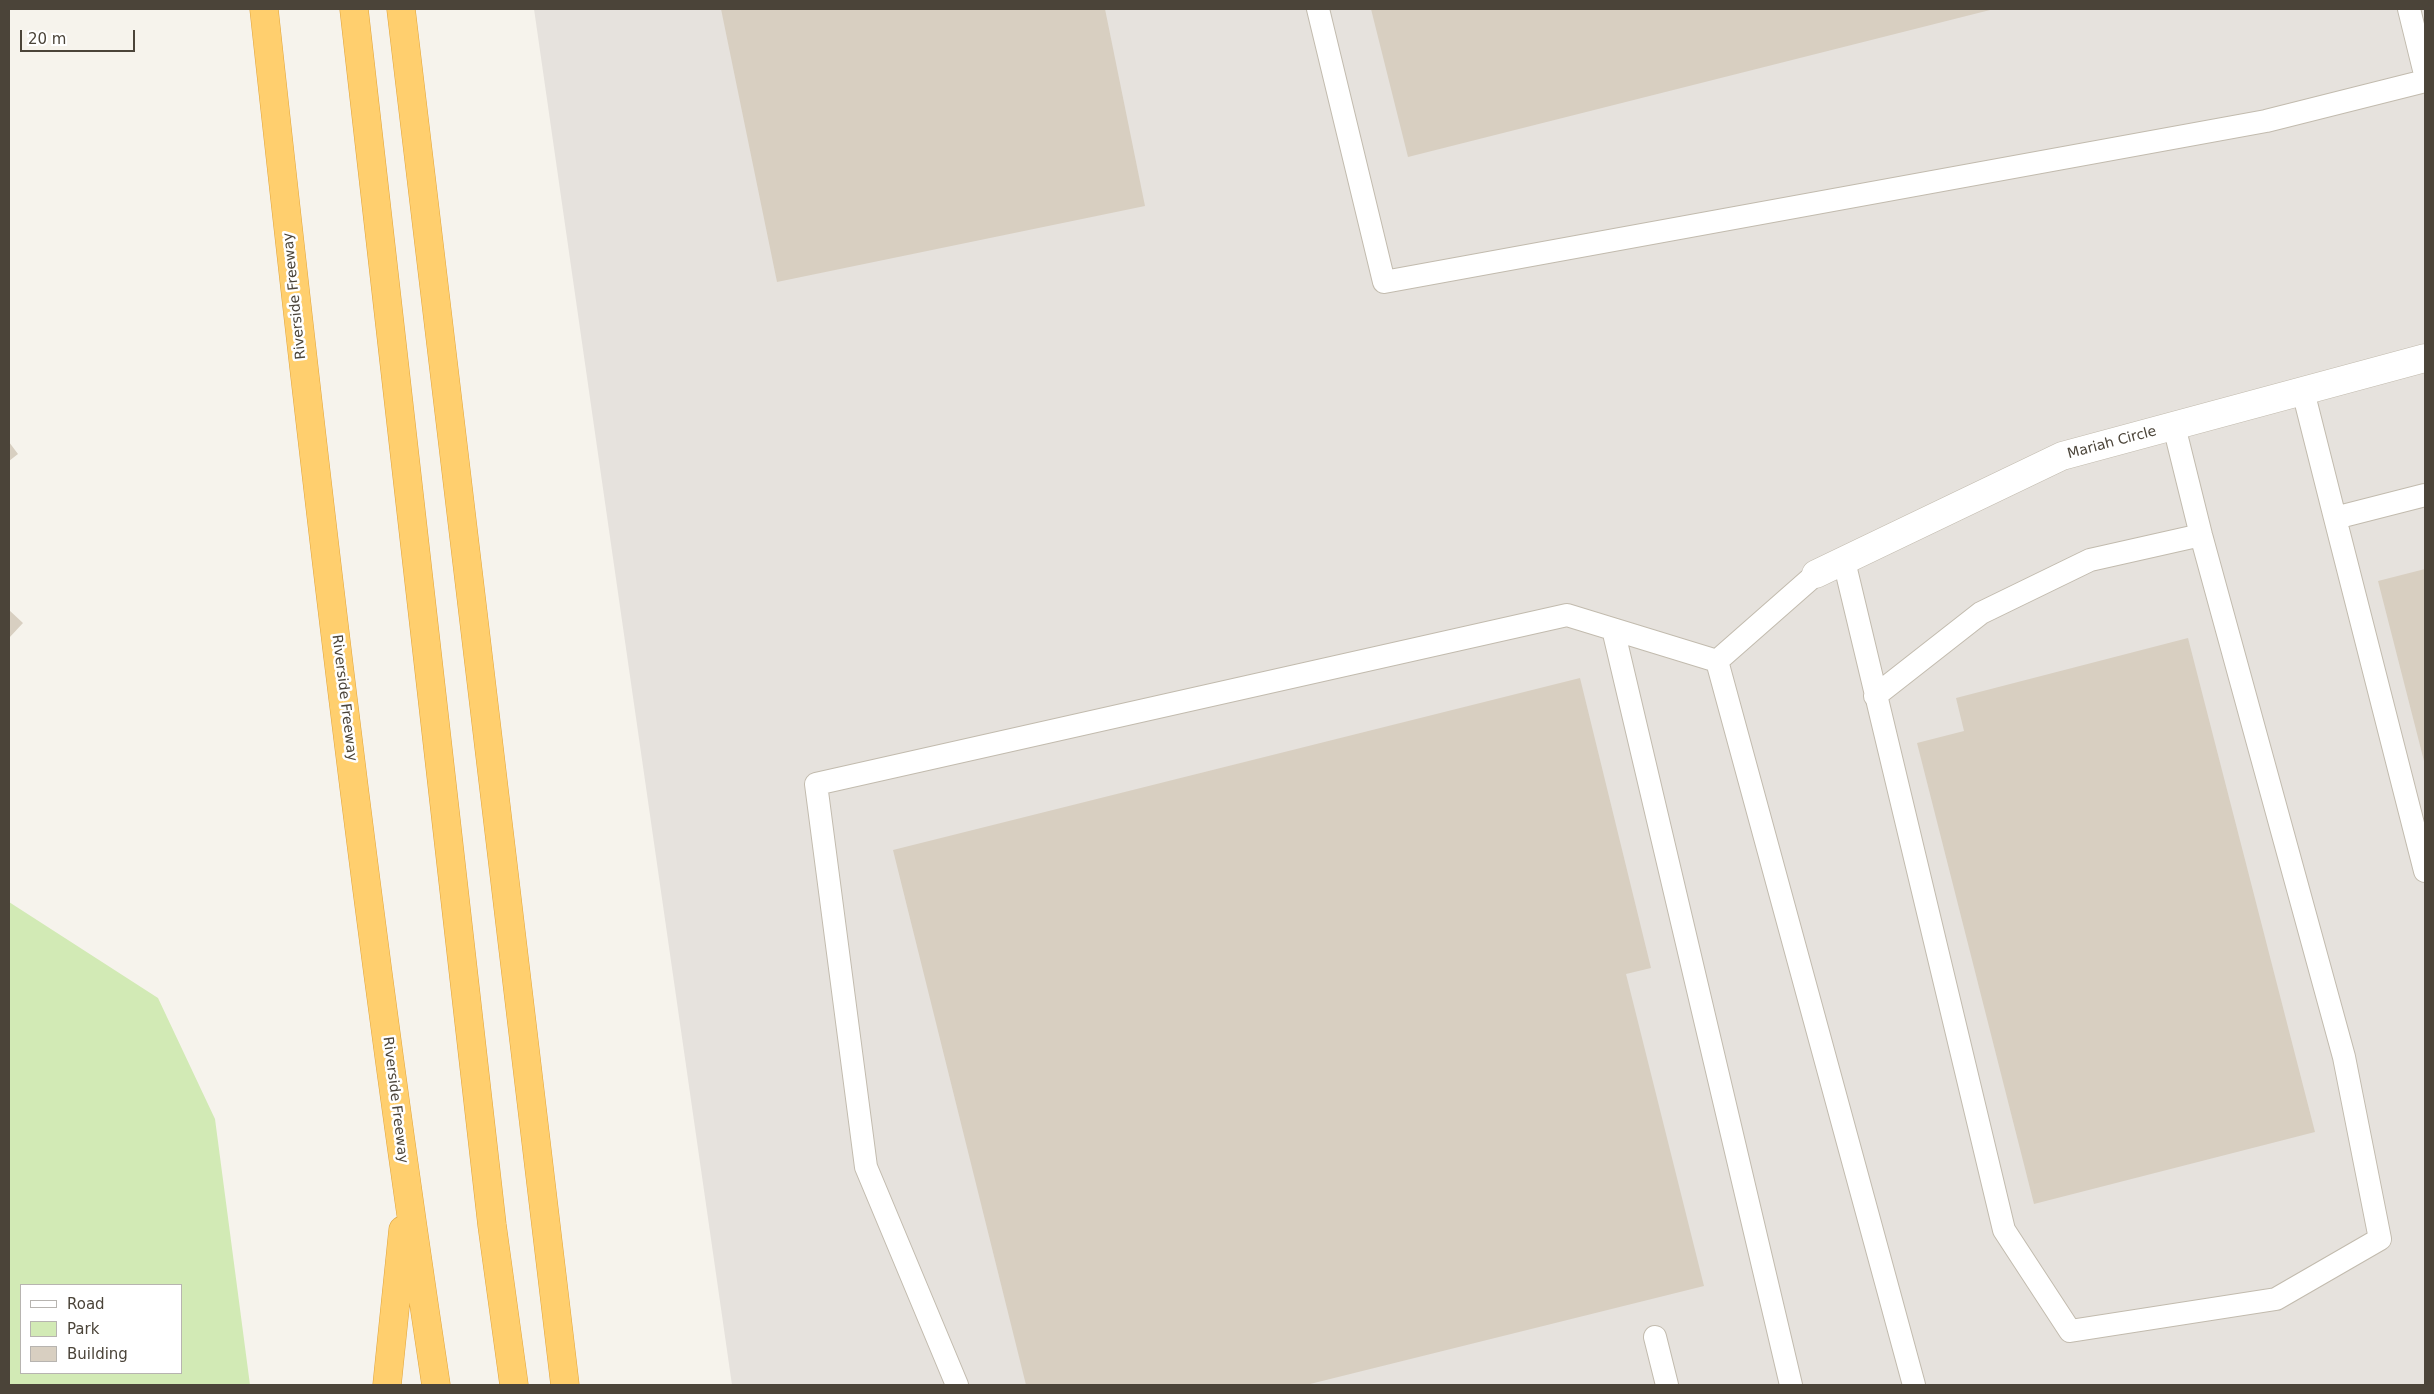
<!DOCTYPE html>
<html>
<head>
<meta charset="utf-8">
<style>
  body { margin:0 }
  #map { position:relative; width:2434px; height:1394px; overflow:hidden; background:#f6f3ec; font-family:"DejaVu Sans",sans-serif }
  canvas { display:block }
  .frame { position:absolute; inset:0; border:10px solid #4b4439; pointer-events:none }
  .legend { position:absolute; left:20px; top:1284px; width:162px; height:90px; box-sizing:border-box; background:#fff; border:1px solid #b7b4b0; margin:0; padding:6px 9px; list-style:none; font-size:15px; color:#4b4439 }
  .legend li { display:flex; align-items:center; gap:10px; height:25px }
  .legend b { width:25px; border:1px solid #b7b4b0 }
  .scale { position:absolute; left:20px; top:30px; width:115px; height:22px; box-sizing:border-box; border:2px solid #4b4439; border-top:0; padding-left:6px; font-size:15px; line-height:18px; white-space:nowrap; color:#4b4439; -webkit-text-stroke:4px #fff; paint-order:stroke }
</style>
</head>
<body>
<div id="map">
<canvas width="2434" height="1394"></canvas>
<div class="frame"></div>
<ul class="legend">
<li><b style="height:6px;background:#fff"></b>Road</li>
<li><b style="height:14px;background:#d2eab5"></b>Park</li>
<li><b style="height:14px;background:#d8cfc1"></b>Building</li>
</ul>
<div class="scale">20 m</div>
</div>
<script>
const c = document.querySelector('canvas').getContext('2d');
c.lineJoin = 'round';
function paint(path, color) { c.fillStyle = color; c.fill(path, 'evenodd'); }
function stroke(path, color, width, dash) { c.strokeStyle = color; c.lineWidth = width; c.lineCap = dash ? 'butt' : 'round'; c.setLineDash(dash || []); c.stroke(path); }
function write(font, color, halo, rows, align = 'center') {
  c.font = font + ' "DejaVu Sans",sans-serif'; c.lineWidth = 5; c.setLineDash([]); c.textBaseline = 'middle'; c.strokeStyle = halo; c.fillStyle = color; for (const [text, x, y, turn = 0] of rows) {
    c.save(); c.translate(x, y); c.rotate((+turn || 0) * Math.PI / 180); c.textAlign = isNaN(turn) ? turn : align; if (halo) c.strokeText(text, 0, 0); c.fillText(text, 0, 0); c.restore();
  }
}
paint(new Path2D(`
  M534 9H2425V1385H732Z`), '#e6e2dd');
paint(new Path2D(`
  M9 902 158 998 215 1119 250 1385H9ZM21 1285H181V1373H21Z`), '#d2eab5');
paint(new Path2D(`
  M721 9H1105L1145 206 777 282Z
  M1371 9H1994L1408 157Z
  M9 442 18 454 9 461Z
  M2425 569V765L2378 581Z
  M9 610 23 623 9 638Z
  M2188 638 2315 1132 2034 1204 1917 743 1964 731 1956 698Z
  M1580 678 1651 968 1626 974 1704 1286 1306 1385H1026L893 850Z`), '#d8cfc1');
const service = new Path2D(`
  M1318 9 1384 282 2266 121 2425 81
  M2409 9 2425 74
  M2303 391 2335 518 2425 495
  M2335 518 2425 871
  M1844 561 2004 1230 2070 1331 2276 1299 2380 1239 2344 1057 2201 535 2174 426
  M1613 629 1791 1385
  M1717 661 1914 1385
  M1717 661 1816 574
  M1875 696 1981 613 2090 560 2201 535
  M1655 1337 1667 1385
  M957 1385 866 1167 816 784 1567 615 1717 661`);
const minor = new Path2D(`
  M1816 574 2062 456 2425 358`);
const motorway = new Path2D(`
  M264 9C314 468 367 928 436 1385
  M354 9 492 1225 514 1385
  M401 9 565 1385
  M387 1385 403 1230`);
stroke(service, '#c2bbae', 24);
stroke(minor, '#c2bbae', 29);
stroke(motorway, '#e0a43c', 29);
stroke(service, '#fff', 22);
stroke(minor, '#fff', 28);
stroke(motorway, '#ffcf6e', 28);
write('14px', '#4b4439', '#fff', [
  ["Riverside Freeway",295,296,-96],
  ["Mariah Circle",2112,443,-15],
  ["Riverside Freeway",344,698,83],
  ["Riverside Freeway",395,1100,83]
]);
</script>
</body>
</html>
